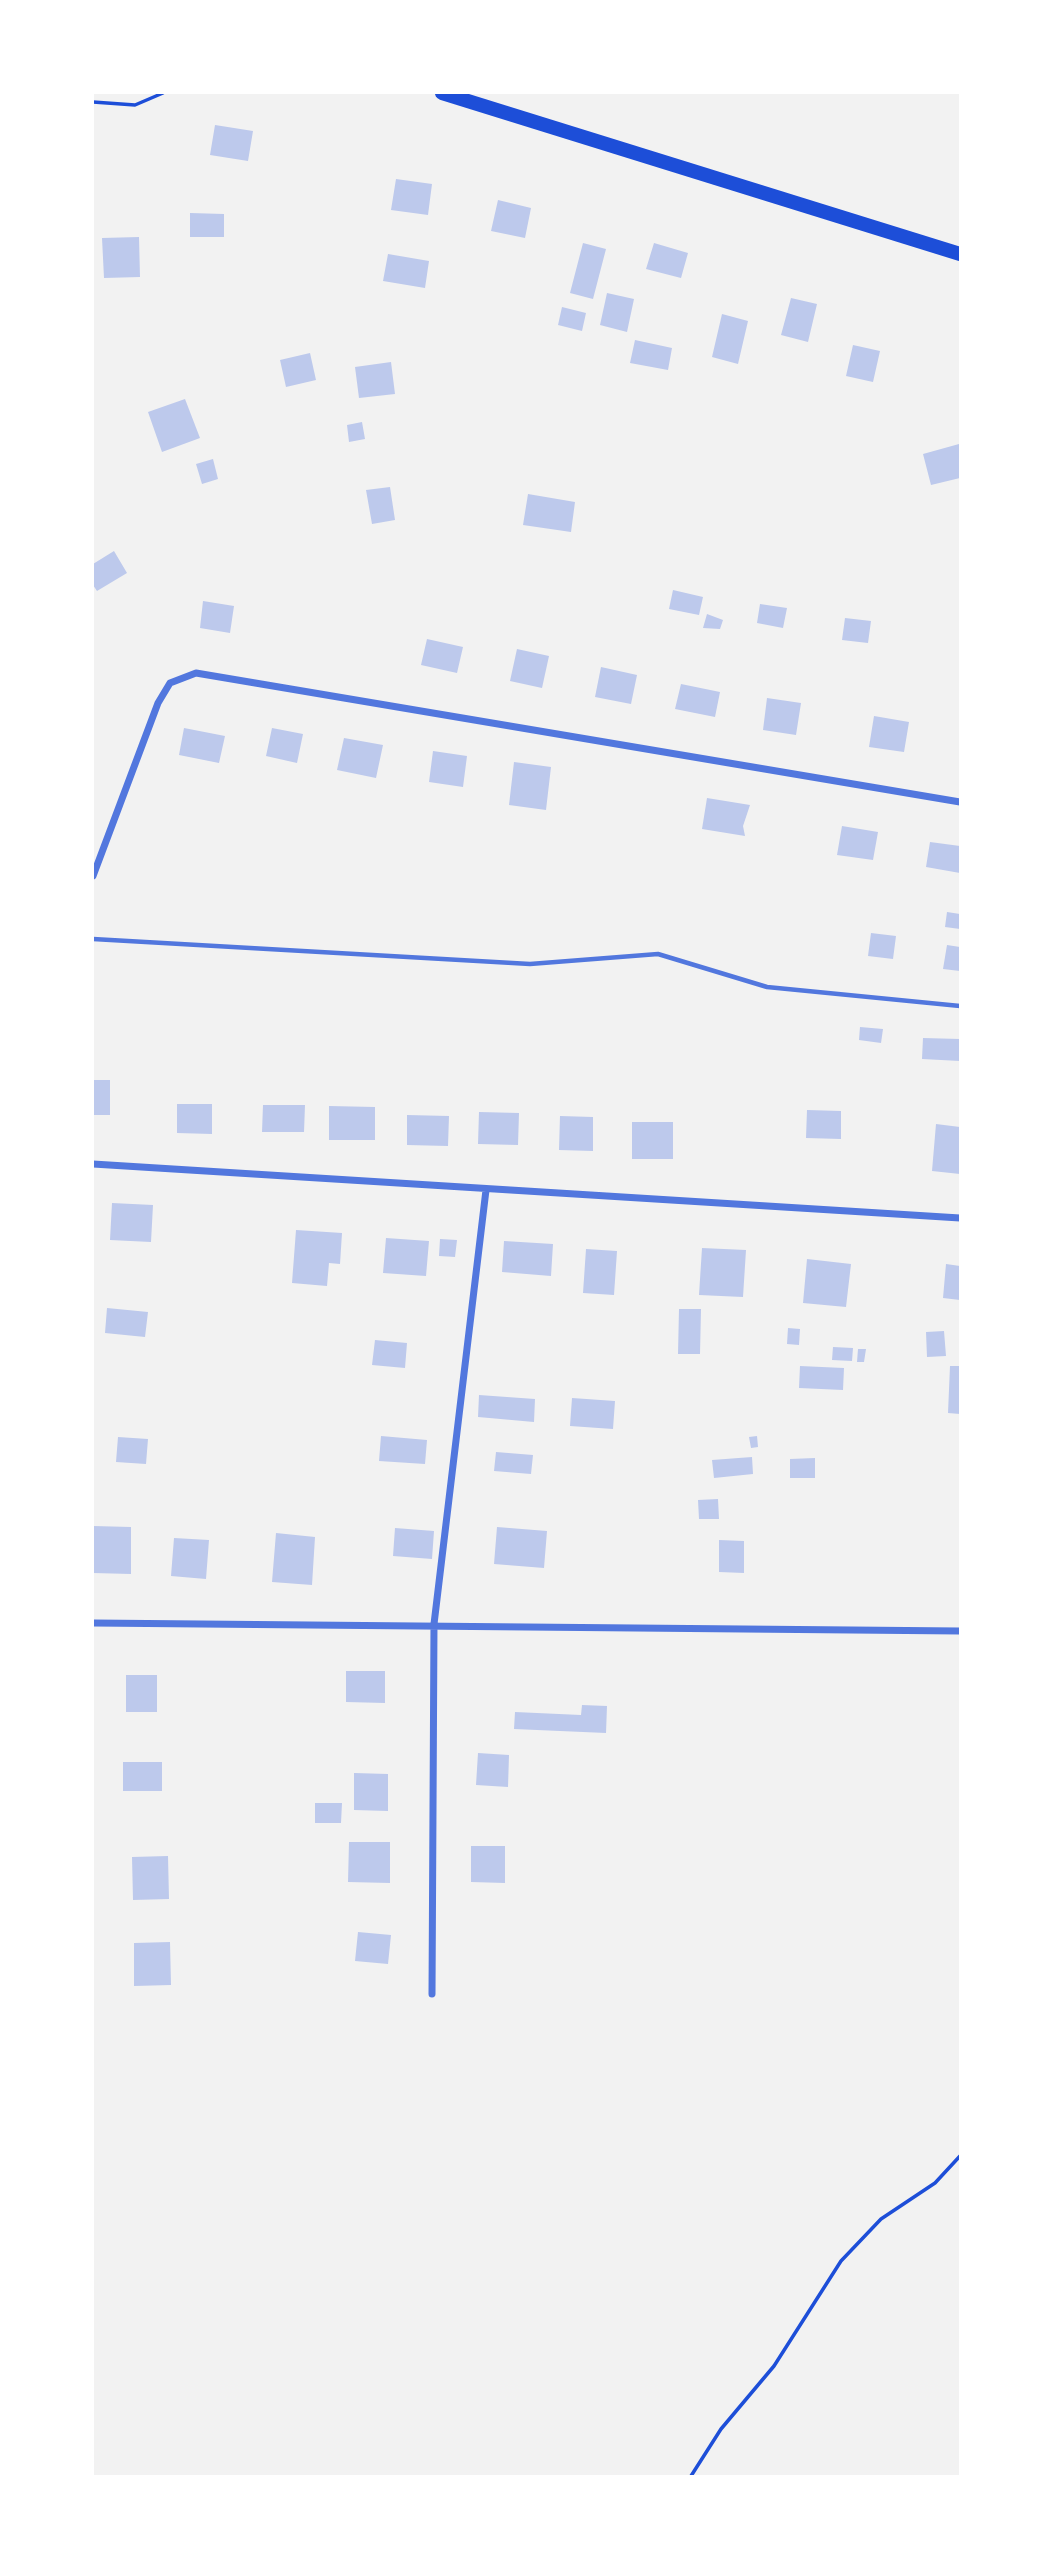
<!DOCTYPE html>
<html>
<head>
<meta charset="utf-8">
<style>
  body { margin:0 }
  #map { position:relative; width:1053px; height:2569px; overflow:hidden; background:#f2f2f2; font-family:Montserrat,sans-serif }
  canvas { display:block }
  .frame { position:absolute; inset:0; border:94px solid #fff; pointer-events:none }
</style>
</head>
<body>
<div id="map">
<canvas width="1053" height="2569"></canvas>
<div class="frame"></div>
</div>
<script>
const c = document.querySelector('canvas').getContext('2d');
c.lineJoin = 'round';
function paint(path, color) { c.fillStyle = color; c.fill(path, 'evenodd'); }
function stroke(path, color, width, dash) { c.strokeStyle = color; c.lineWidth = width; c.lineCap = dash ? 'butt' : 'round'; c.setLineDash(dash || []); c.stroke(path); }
paint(new Path2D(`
  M215 125 253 131 248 161 210 155Z
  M396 179 432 184 428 215 391 210Z
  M498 200 531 208 525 238 491 231Z
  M190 213 224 214V237H190Z
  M139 237 140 277 104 278 102 238Z
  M583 243 606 249 593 299 570 293Z
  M654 243 688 253 681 278 646 269Z
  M388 254 429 261 425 288 383 281Z
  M607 293 634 299 627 332 600 325Z
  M791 298 817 304 808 342 781 335Z
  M562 307 586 313 582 331 558 325Z
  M722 314 748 321 738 364 712 357Z
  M635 340 672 348 668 370 630 363Z
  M853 345 880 351 873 382 846 376Z
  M310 353 316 380 286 387 280 360Z
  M391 362 395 394 359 398 355 367Z
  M185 399 200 438 162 452 148 412Z
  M362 422 365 439 349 442 347 425Z
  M959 444 960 478 931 485 923 454Z
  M213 459 218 479 202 484 196 464Z
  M390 487 395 520 372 524 366 490Z
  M528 494 575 502 571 532 523 525Z
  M114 551 127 573 97 591 93 585V564Z
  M673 590 703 597 699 615 669 609Z
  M203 601 234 606 230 633 200 628Z
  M760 604 787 608 783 628 757 623Z
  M707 614 723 620 720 629 703 628Z
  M845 618 871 621 868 643 842 640Z
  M427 639 463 647 457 673 421 665Z
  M517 649 549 656 542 688 510 681Z
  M601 667 637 675 631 704 595 697Z
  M681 684 720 692 715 717 675 709Z
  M767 698 801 703 796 735 763 730Z
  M874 716 909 722 904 752 869 747Z
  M184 728 225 736 219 763 179 755Z
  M272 728 303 734 297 763 266 756Z
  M344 738 383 745 376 778 337 770Z
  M433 751 467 756 463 787 429 782Z
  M514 762 551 767 546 810 509 805Z
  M707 798 750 805 743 826 745 836 702 829Z
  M842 826 878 832 873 860 837 855Z
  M930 842 960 846V873L926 867Z
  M947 912 960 914V929L945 927Z
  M871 933 896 936 893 959 868 956Z
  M947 945 960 947V971L943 969Z
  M860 1027 883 1029 881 1043 859 1040Z
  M923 1038 960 1039V1061L922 1059Z
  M93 1080H110V1115H93Z
  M177 1104H212V1134L177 1133Z
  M263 1105H305L304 1132H262Z
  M329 1106 375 1107V1140H329Z
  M807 1110 841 1111V1139L806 1138Z
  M479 1112 519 1113 518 1145 478 1144Z
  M407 1115 449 1116 448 1146 407 1145Z
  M560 1116 593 1117V1151L559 1150Z
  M632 1122H673V1159H632Z
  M936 1124 960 1127V1174L932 1171Z
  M112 1203 153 1205 151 1242 110 1240Z
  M296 1230 342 1233 340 1264 329 1263 327 1286 292 1283Z
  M386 1238 429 1241 426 1276 383 1273Z
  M440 1239 457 1240 455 1257 439 1256Z
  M504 1241 553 1244 551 1276 502 1272Z
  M702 1248 746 1250 743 1297 699 1295Z
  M586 1249 617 1251 614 1295 583 1293Z
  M807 1259 851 1264 846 1307 803 1303Z
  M946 1264 960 1266V1300L943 1298Z
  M107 1308 148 1312 145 1337 105 1333Z
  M679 1309H701L700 1354H678Z
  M788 1328 800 1329 799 1345 787 1344Z
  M944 1331 946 1356 927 1357 926 1332Z
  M375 1340 407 1343 405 1368 372 1365Z
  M833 1347 853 1348 852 1361 832 1360Z
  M858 1349H866L864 1362H857Z
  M800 1366 844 1368 843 1390 799 1388Z
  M950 1366H960V1414L948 1413Z
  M479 1395 535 1399 534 1422 478 1417Z
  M572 1398 615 1401 613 1429 570 1426Z
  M381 1436 427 1440 425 1464 379 1461Z
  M757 1436 758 1447 751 1448 749 1437Z
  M118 1437 148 1439 146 1464 116 1462Z
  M496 1452 533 1455 531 1474 494 1471Z
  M752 1457 753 1474 714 1478 712 1460Z
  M815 1458V1478H790V1459Z
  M718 1499 719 1519H699L698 1500Z
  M93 1526 131 1527V1574L93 1573Z
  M497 1527 547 1531 544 1568 494 1564Z
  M395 1528 434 1531 432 1559 393 1556Z
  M276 1533 315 1537 312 1585 272 1582Z
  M174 1538 209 1540 206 1579 171 1576Z
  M719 1540 744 1541V1573L719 1572Z
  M346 1671H385V1703L346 1702Z
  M126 1675H157V1712H126Z
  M582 1705 607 1706 606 1733 514 1729 515 1712 581 1715Z
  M478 1753 509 1755 508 1787 476 1785Z
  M123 1762H162V1791H123Z
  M354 1773 388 1774V1811L354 1810Z
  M315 1803H342L341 1823H315Z
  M349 1842H390V1883L348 1882Z
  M471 1846H505V1883L471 1882Z
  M168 1856 169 1899 133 1900 132 1857Z
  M358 1932 391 1935 388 1964 355 1961Z
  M170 1942 171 1985 134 1986V1943Z`), '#bdc9ec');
stroke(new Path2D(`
  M93 102 135 105 163 93
  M691 2476 721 2429 774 2366 841 2261 881 2219 935 2183 960 2156`), '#1d4ed8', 3.5);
stroke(new Path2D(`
  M93 939 530 964 658 954 767 987 960 1006`), '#5277de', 4.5);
stroke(new Path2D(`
  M93 876 158 703 170 683 196 673 960 802
  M93 1164 960 1218
  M93 1623 960 1631
  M432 1994 434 1624 486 1190`), '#5277de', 7);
stroke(new Path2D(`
  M442 93 960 254`), '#1d4ed8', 14);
</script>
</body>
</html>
